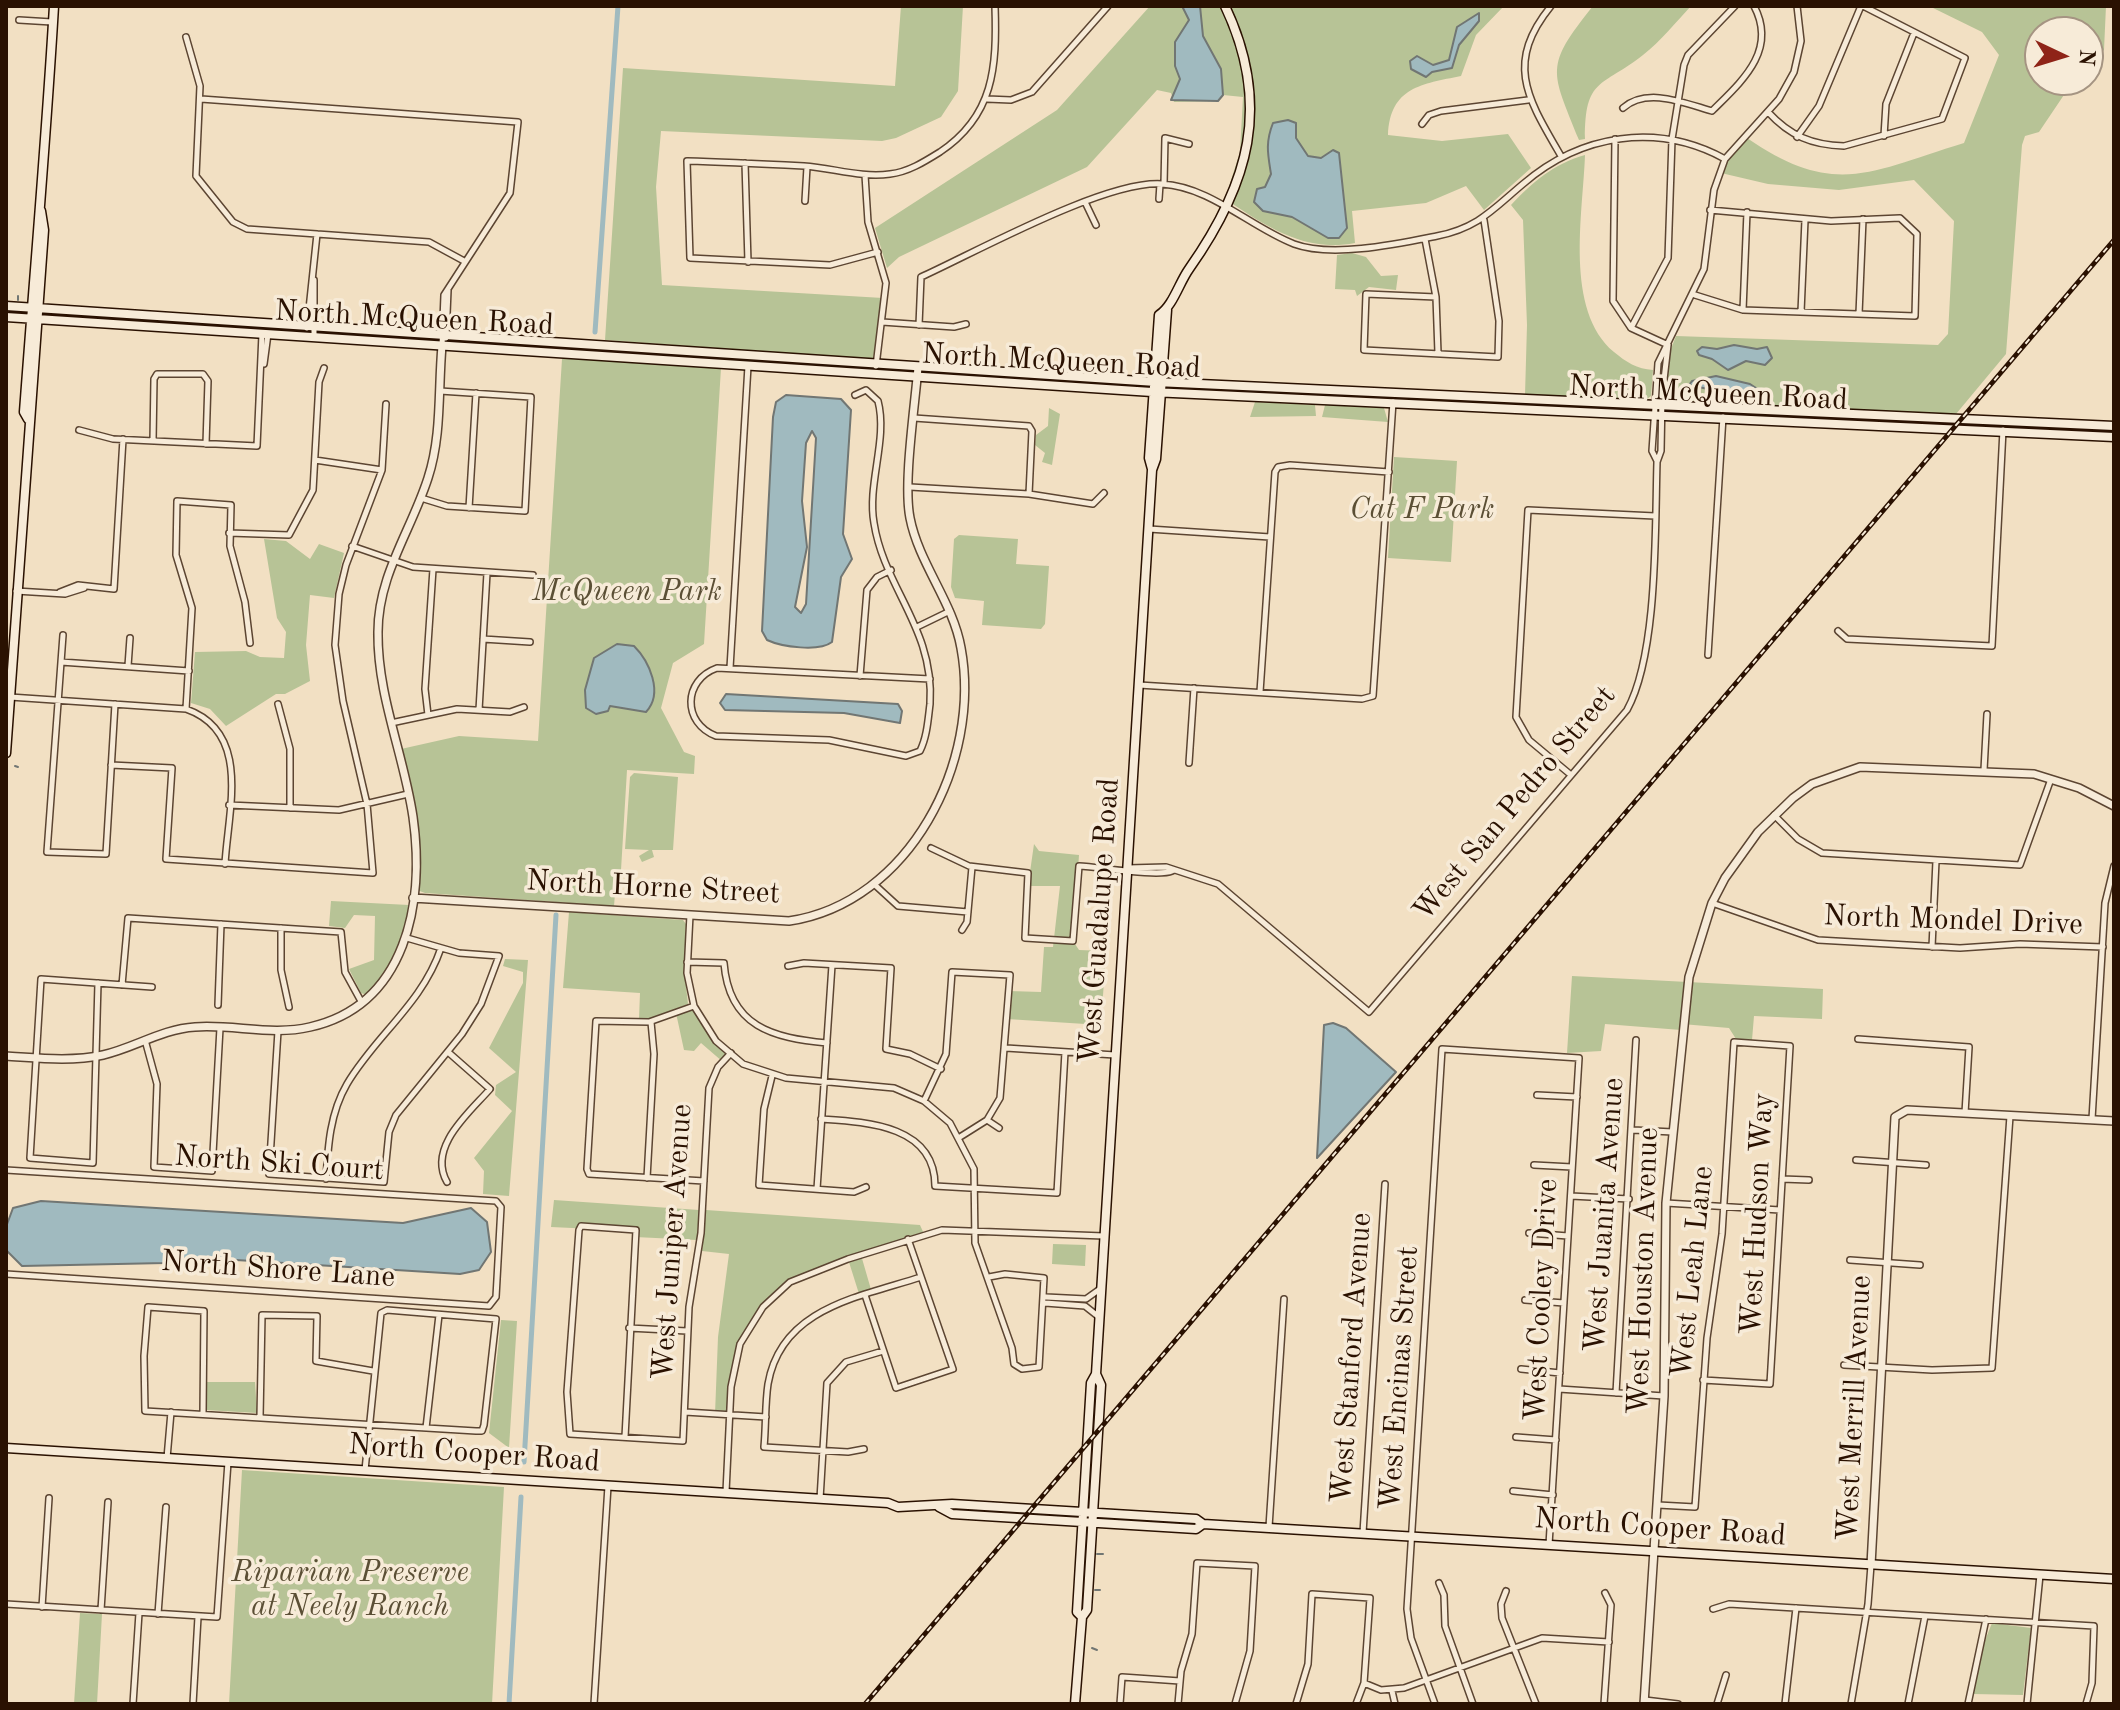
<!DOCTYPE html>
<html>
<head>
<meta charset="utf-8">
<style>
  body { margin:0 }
  #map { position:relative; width:2120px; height:1710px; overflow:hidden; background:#f2e0c3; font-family:"Old Standard TT",serif }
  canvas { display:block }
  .frame { position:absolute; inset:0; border:8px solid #2a1101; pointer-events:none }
  .north { position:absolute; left:2024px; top:16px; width:80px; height:80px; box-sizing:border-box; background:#f7ebd8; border:2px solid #a59482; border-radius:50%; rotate:94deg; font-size:22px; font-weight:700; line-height:32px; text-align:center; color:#2a1101 }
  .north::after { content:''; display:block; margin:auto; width:28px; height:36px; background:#8f2418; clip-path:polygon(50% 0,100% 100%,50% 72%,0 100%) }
</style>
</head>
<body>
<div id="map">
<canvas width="2120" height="1710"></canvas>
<div class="frame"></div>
<div class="north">N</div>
</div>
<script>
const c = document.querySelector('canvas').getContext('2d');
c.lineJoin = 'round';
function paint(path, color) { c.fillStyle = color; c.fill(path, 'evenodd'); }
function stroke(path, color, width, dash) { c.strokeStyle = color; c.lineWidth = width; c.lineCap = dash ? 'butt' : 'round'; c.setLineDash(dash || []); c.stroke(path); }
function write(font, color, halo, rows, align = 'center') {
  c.font = font + ' "Old Standard TT",serif'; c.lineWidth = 7; c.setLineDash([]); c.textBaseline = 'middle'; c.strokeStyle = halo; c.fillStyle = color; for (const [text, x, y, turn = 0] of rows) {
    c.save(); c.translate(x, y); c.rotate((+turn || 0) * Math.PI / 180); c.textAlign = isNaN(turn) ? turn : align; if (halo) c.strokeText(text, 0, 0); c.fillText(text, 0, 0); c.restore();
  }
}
paint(new Path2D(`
  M901 6H963L958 91 941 117 896 138 882 141 661 131 656 187 662 285 883 298 873 359 605 340 623 68 895 86Z
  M1150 6H1504L1476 35 1461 76C1422 84 1390 87 1388 135L1442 141 1508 134 1531 168 1484 210 1466 186 1426 203 1352 211 1355 243C1304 253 1266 226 1225 199L1240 152 1243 97 1223 95 1218 101 1174 102 1171 93 1157 90 1087 167 899 257 887 268 875 228 1057 110Z
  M1593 6H1691C1676 22 1661 41 1643 55 1601 88 1585 77 1585 139L1579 140C1551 70 1544 67 1593 6Z
  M1929 6H2106L2104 50 2088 65V32H2040V80H2074L2039 132 2025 136 2022 145 2006 354 1956 414 1708 403 1665 397 1667 359 1676 336 1938 345 1948 334 1954 221 1914 180 1839 190 1768 184 1721 173 1732 153 1747 138C1835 199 1872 171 1964 143L1999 55 1982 32Z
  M1585 155C1583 214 1564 310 1614 352 1626 362 1637 369 1653 370L1651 396 1647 399 1525 395 1527 325 1523 220 1511 205C1533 182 1553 164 1585 155Z
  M1352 253 1366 257 1381 276 1398 275 1396 290 1369 287 1357 296 1355 290 1335 289 1337 255Z
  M562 359H604L721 368 704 644 673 663 661 708 684 752 695 756 694 774 627 770 621 870 616 881 614 906 425 893 417 890 420 842 401 749 459 736 538 741Z
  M1255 402 1315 405 1316 416 1250 417Z
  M1325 405 1384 408 1388 422 1322 417Z
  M1049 408 1060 414 1052 465 1042 462 1045 453 1035 445 1036 435 1048 426Z
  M1394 457 1457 461 1451 562 1388 558Z
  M959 535 1018 539 1016 564 1049 566 1045 624 1041 629 982 625 984 601 955 598 951 587 954 539Z
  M264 539 286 541 310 559 319 544 344 553 334 598 310 595 306 645 310 681 285 694H276L226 726 210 709 191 703 195 652 246 651 260 657 284 658 286 632 277 618Z
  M634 773 678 777 673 850H652L654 857 642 862 639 856 649 850 625 849 630 777Z
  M1034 844 1039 851 1079 855 1073 941 1079 950 1106 951 1101 1025 1007 1019 1009 991 1041 992 1044 947H1053L1060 886H1028Z
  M331 901 409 905C405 941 390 967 367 995L361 993 349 969 374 960 375 916 354 915 345 928 329 926Z
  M569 912 683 920 686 924 684 968 688 1004 653 1018 639 1019 640 993 563 988Z
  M505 959 528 960 509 1196 483 1194 484 1171 474 1158 512 1111 495 1095 496 1085 516 1072 489 1048 523 983V972L503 966Z
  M1572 976 1823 989 1822 1019 1754 1016 1752 1040 1736 1039 1729 1028 1682 1024 1681 1030 1605 1024 1601 1051 1567 1053Z
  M694 1006 716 1041 731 1053 723 1062 701 1043 694 1051 684 1050 676 1013Z
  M554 1200 699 1210 697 1240 635 1237 636 1231 551 1227Z
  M706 1210 920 1225 924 1234 861 1255 872 1293 860 1297 848 1259C830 1267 805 1272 790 1283 742 1317 734 1361 730 1415L715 1414 718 1337 729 1254 702 1251Z
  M1053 1244 1086 1245 1085 1266 1052 1264Z
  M501 1320 517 1321 509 1448 489 1433Z
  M207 1382H255L257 1413 206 1410Z
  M242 1470 504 1487 492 1704H229Z
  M80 1613 102 1614 97 1704H74Z
  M1992 1623 2031 1628 2023 1695 1973 1694 1982 1648Z`), '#b7c396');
const water = new Path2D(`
  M1182 6H1200L1203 36 1221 69 1223 95 1218 101 1171 100 1180 79 1175 66V42L1189 20Z
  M1479 13V21L1459 45 1452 68 1432 72 1426 77 1411 69 1410 61 1417 56 1433 65 1449 60 1457 27Z
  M1288 120 1296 123V138L1308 156 1321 158 1333 150 1339 153 1347 228 1339 238H1328L1292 217 1263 211 1254 202 1257 189 1265 187 1271 174C1268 155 1265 143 1273 123Z
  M1734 345 1757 349 1767 347 1772 358 1765 365 1746 361 1728 370 1712 359 1699 355 1697 351 1702 347 1717 349Z
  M1716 376 1750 384 1759 390 1757 395 1751 398 1689 385 1692 381Z
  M786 395 841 399 851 410 843 534 852 559 841 577 832 642C819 652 782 647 767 640L762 631 773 417 776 402ZM812 431 816 438 806 604 801 613 795 607 807 547 802 501 806 443Z
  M617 644 634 646C649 661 664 693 646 712L610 706 608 711 596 714 586 708 585 690 594 658Z
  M726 694 898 704 902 711 900 723 844 713 725 710 720 703Z
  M1333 1023 1346 1028 1396 1072 1317 1158 1324 1025Z
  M41 1201 403 1223 471 1208 487 1222 491 1252 479 1270 460 1274 204 1258 165 1263 22 1266 6 1250V1227L13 1208Z`);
paint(water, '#a0babf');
stroke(water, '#717673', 2);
stroke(new Path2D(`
  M18 300V296
  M15 766 18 767
  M1097 1554H1103
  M1095 1590H1100
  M1092 1648 1097 1650`), '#717673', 2);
stroke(new Path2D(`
  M595 332 618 6
  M524 1462 556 915
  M509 1704 521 1497`), '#a0babf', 5);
const minor = new Path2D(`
  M1551 6C1504 64 1528 99 1561 156
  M19 20 52 22
  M186 37 200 86 196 176 233 222 247 229 429 242 464 261
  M201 99 518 122 510 193 444 295 442 346
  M987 99 1011 100 1032 92 1108 6
  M1623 108C1647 87 1684 103 1712 111 1741 82 1778 51 1754 6
  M1768 112C1790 136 1812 145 1844 146L1942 119 1965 58 1863 6
  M1422 124 1429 115 1441 111 1528 100
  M1884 136 1886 104 1914 33
  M1797 137 1819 106 1861 6
  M1615 139 1613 301 1631 328 1668 345
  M745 163 748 262
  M865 175 868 222 886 283 876 366
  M1164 184 1165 138 1189 144
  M1159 199 1160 184
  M805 201 807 167
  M1085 202 1096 225
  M1425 239 1436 297 1438 353
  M878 252 830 265 690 258 687 161C726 162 765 164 804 166 833 168 861 178 890 174 908 172 924 162 940 152 994 116 997 67 995 6
  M1695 295 1743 310 1915 316 1917 234 1900 218 1831 221 1710 210
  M1436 297 1366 294 1364 350 1498 357 1499 321 1484 220
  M1743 310 1747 212
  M1801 312 1805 220
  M1859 314 1863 219
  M882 322 954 327 966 324
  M919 325 921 277C978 251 1106 180 1162 184 1211 187 1250 227 1294 244 1332 258 1397 244 1437 236 1478 228 1493 209 1523 184 1581 134 1657 122 1725 159
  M307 328 317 234
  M1631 328 1668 258 1672 139 1684 65 1688 55 1735 6
  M314 337V280
  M446 338 448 290
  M264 364 268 334
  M855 395 866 390 878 401C888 439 867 484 874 523 884 588 935 629 930 704 928 720 927 737 920 751L906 756 829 740 716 736C682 723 683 680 717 668L930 679
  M914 418 1029 426 1032 431 1029 494
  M79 430 113 439 257 446 262 334
  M153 441 154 379 157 374H203L208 381 206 444
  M315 460 382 470
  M1657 461 1652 451 1658 363 1704 269 1714 190 1725 159 1779 99 1794 72 1801 41 1797 6
  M910 487 1029 494 1093 504 1104 493
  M421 498 447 506 525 511 531 397 440 391
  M469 508 476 393
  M1149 529 1270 537
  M229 533 289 535 313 490 319 382 324 368
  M352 546 413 567 533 575
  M16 591 65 594 84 588
  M60 592 78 585 114 589 123 439
  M917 627 950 611
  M1838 631 1847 639 1992 646 2003 430
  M63 635 47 852 106 854 115 704
  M483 639 530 642
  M1708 655 1723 417
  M61 662 189 671
  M128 666 130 638
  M730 668 748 366
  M860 676 867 590 877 577 891 570
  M1139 685 1362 699 1373 696 1393 402
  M1260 692 1275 472 1278 467 1290 465 1389 472
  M10 697 186 709C252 732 228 810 225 864
  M278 704 290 749V808
  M186 709 192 608 176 555 177 501 231 505 230 546 245 602 250 643
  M479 710 487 573
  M428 715 425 689 433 569
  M391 723 457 709 510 712 524 707
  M1189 763 1194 688
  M111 765 172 768 166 859 373 873 367 804 343 701 335 645 339 594 346 565 382 470 386 404
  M1984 770 1987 714
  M1571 775 1529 740 1516 717 1528 510 1655 516
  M229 805 339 810 408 794
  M1774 815 1798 839 1822 853 2020 865 2051 779
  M931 848 969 866 1028 873 1025 938 1073 941 1079 866C1100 867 1158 877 1172 871
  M1128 868 1166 867 1218 884 1369 1012 1627 710C1658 654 1655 528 1657 462L1661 451 1662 397 1668 345
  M875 885 898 906 968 912
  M1712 903 1818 940 1960 948 2020 944 2103 947
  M690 915 687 973 694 1006 716 1041 743 1064 786 1078 894 1088 924 1101 950 1123 974 1169 975 1243 1012 1348 1014 1364 1022 1369 1039 1367 1044 1278 1005 1274 989 1277
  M281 928V970L289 1007
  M962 930 967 922 972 867
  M1932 947 1936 861
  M687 962 724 963C729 1027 773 1038 827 1043
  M788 966 804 963 891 968 886 1049 910 1054 941 1069
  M98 983 93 1163 30 1158 41 979C78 982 115 984 152 987
  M122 985 128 918 341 932 345 972 362 1003
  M218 1005 221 924
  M694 1006 649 1022 596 1021 587 1169 589 1174 704 1181
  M278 1031 269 1174 384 1182 389 1132 396 1115 462 1034 481 1004 499 956 459 953 407 938
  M1858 1039 1969 1047 1965 1113
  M145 1040 157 1084 154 1167 212 1171 220 1028
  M1006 1048 1115 1055
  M772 1076 764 1109 759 1185 854 1192 866 1187
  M1537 1095 1577 1097
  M924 1101 946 1054 952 972 1010 975 1000 1098 987 1120 960 1137
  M821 1119C866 1122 935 1125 935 1186L1057 1193 1065 1052
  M2092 1119 2105 903 2114 866
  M987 1120 999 1128
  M1633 1130 1673 1132
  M1856 1160 1926 1165
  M1534 1165 1572 1167
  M6 1170 496 1201 501 1207 496 1297 489 1306 6 1274
  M647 1178 654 1054 651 1022
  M326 1179C328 1146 330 1113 347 1084 376 1035 422 1004 441 948
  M1782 1179 1809 1180
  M447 1182C427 1147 470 1112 490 1089L448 1052
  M817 1189 832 965
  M1571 1196 1629 1199
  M1666 1203 1780 1210
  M1529 1233 1568 1236
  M1850 1260 1920 1265
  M865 1295 896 1388 953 1369 908 1239
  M1046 1297 1086 1299 1100 1289
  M1525 1300 1564 1303
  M1045 1303 1085 1306 1099 1317
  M629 1328 687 1331
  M1844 1365 1932 1370 1992 1368 2010 1116
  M1521 1369 1560 1373
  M1559 1389 1664 1396
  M1616 1393 1636 1040
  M685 1412 766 1417
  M203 1414 204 1311 148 1307 144 1356 145 1411 476 1431H482L484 1425 496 1319 387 1310 381 1313 365 1470
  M260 1417 262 1315 317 1316 316 1361 373 1371
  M426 1428 439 1315
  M625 1437 636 1230 581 1226 579 1230 567 1392 570 1434 683 1441 689 1307 701 1233 709 1088 718 1067 731 1053
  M1516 1437 1556 1440
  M864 1449 848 1452 764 1447C766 1426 765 1404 768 1384 781 1308 859 1297 921 1277
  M167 1458 171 1412
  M1513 1491 1553 1495
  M726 1492 731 1387 740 1344 763 1307 790 1282 848 1259 942 1230 1104 1236
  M820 1499 827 1383 846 1362 883 1351
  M1658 1505 1695 1507 1707 1338 1722 1234 1734 1042 1790 1046 1770 1384 1703 1380
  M1269 1527 1284 1299
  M1363 1533 1385 1184
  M1439 1583 1444 1595 1445 1626 1473 1704
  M1506 1591 1501 1604 1502 1618 1536 1704
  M6 1604 217 1617 228 1462
  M42 1607 49 1498
  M1713 1609 1729 1604 2094 1626 2092 1683 2086 1704
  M101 1610 108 1502
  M158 1614 166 1507
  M1364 1683 1381 1690 1404 1688 1542 1638 1609 1642
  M1392 1691 1395 1704
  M1645 1700 1678 1704
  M133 1704 139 1613
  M193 1704 198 1617
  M594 1704 608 1486
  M1120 1704 1122 1677 1180 1681
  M1178 1704 1181 1671 1192 1634 1197 1563 1255 1566 1250 1651 1235 1704
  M1296 1704 1308 1664 1312 1594 1370 1598 1364 1683 1356 1704
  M1435 1704 1411 1638 1407 1609 1442 1049 1579 1058 1549 1545
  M1604 1704 1611 1605 1605 1593
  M1717 1704 1726 1675
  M1785 1704 1796 1608
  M1851 1704 1868 1604 1871 1565
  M1908 1704 1925 1616
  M1968 1704 1986 1619
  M2027 1704 2040 1575`);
const tertiary = new Path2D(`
  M413 898 789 921C910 903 982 761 961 648 953 602 919 564 910 518 903 483 915 406 918 367
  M6 1056C38 1058 71 1062 103 1055 134 1048 162 1029 195 1027 233 1024 272 1036 310 1027 407 1005 425 902 413 817 404 755 377 695 378 632 378 575 411 531 428 478 442 435 438 390 442 346
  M1871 1565 1895 1117 1907 1110 2114 1121
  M1644 1704 1664 1396 1666 1203 1689 977 1712 903 1725 878 1758 832 1793 798 1812 784 1860 767 2034 774 2079 788 2114 806`);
const secondary = new Path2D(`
  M6 306 1156 382 2114 426
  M6 317 1152 392 2114 437
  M28 419 24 412C34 277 46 142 54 6
  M1152 469 1149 458 1159 315C1173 306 1179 283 1189 269 1249 184 1272 105 1225 6
  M6 753 44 230 41 211
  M6 1448 888 1503 898 1507 952 1504 1196 1519 1203 1524 2114 1579
  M939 1507 952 1514 1196 1529 1203 1524
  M1082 1617 1077 1612 1091 1383 1096 1374 1152 470 1156 459 1167 310
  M1075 1704 1082 1617 1087 1610 1101 1385 1096 1374`);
stroke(minor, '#5c4532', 8);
stroke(tertiary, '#5c4532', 10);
stroke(secondary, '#2a1101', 11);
stroke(minor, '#f7ebd8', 5);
stroke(tertiary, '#f7ebd8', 7);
stroke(secondary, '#f7ebd8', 8);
const rail = new Path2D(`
  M865 1704 2114 240`);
stroke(rail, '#2a1101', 5);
stroke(rail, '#f7ebd8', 2, [6]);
write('30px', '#2a1101', '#f7ebd8', [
  ["North McQueen Road",414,319,3],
  ["North McQueen Road",1061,362,3],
  ["North McQueen Road",1708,394,3],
  ["West San Pedro Street",1515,804,-50],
  ["North Horne Street",653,888,3],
  ["West Guadalupe Road",1100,921,-86],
  ["North Mondel Drive",1953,921,2],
  ["North Ski Court",279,1164,4],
  ["West Hudson Way",1758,1214,-87],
  ["West Juanita Avenue",1605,1215,-86],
  ["West Juniper Avenue",673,1242,-86],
  ["North Shore Lane",278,1270,4],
  ["West Houston Avenue",1644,1271,-88],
  ["West Leah Lane",1693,1272,-84],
  ["West Cooley Drive",1542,1300,-87],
  ["West Stanford Avenue",1352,1358,-86],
  ["West Encinas Street",1400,1378,-86],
  ["West Merrill Avenue",1855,1408,-87],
  ["North Cooper Road",474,1454,4],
  ["North Cooper Road",1660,1528,4]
]);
write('italic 30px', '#5b4f35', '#f7ebd8', [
  ["Cat F Park",1422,510],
  ["McQueen Park",627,592],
  ["Riparian Preserve",350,1573],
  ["at Neely Ranch",350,1607]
]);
</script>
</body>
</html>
